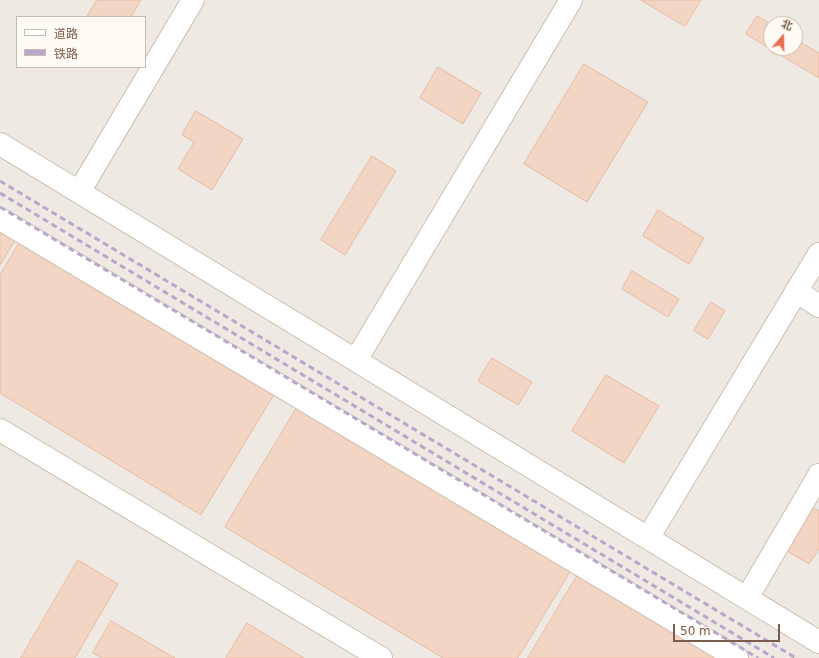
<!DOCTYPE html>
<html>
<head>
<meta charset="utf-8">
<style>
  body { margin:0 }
  #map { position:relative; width:819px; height:658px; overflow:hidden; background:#fdf6ec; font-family:"DejaVu Sans","Noto Sans SC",sans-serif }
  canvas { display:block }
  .legend { position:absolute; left:16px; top:16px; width:130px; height:52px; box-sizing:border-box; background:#fffaf3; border:1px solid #cabbb1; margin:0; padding:5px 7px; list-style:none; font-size:12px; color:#7a5c4d }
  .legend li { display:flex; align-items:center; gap:8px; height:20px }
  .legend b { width:20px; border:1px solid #cabbb1 }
  .north { position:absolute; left:763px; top:16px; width:40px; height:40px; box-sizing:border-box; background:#fffaf3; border:1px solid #cabbb1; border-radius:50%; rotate:20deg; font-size:11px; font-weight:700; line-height:16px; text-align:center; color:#7a5c4d }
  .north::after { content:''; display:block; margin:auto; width:14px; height:18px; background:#e76f51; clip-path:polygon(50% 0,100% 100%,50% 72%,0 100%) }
  .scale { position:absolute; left:673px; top:624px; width:107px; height:18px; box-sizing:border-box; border:2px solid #7a5c4d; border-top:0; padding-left:5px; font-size:12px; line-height:14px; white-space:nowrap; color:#7a5c4d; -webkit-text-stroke:3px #fffaf3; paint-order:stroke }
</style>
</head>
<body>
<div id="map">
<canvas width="819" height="658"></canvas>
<ul class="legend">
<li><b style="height:5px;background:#fff"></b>道路</li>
<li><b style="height:5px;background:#b9a8c9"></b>铁路</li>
</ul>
<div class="north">北</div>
<div class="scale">50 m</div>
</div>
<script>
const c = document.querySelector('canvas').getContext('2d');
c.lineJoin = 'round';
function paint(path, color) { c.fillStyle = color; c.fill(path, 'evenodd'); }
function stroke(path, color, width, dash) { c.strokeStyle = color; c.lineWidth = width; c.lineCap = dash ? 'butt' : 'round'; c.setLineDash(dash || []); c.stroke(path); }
paint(new Path2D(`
  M0 0H819V658H0ZM17 17H145V67H17ZM771 24H795V48H771Z`), '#efe9e4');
const building = new Path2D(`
  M97 0H141L131 17H87Z
  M641 0H701L685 26Z
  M757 16 771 24V48H795V39L819 53V78L746 34Z
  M584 64 648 102 587 202 524 164Z
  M438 67 481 93 463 124 420 98Z
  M196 111 243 139 212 190 178 169 194 142 182 135Z
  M372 156 396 171 345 255 321 240Z
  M658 210 704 238 689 264 643 236Z
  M0 222 19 234 0 265Z
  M24 235 278 388 201 515 0 393V275Z
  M632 271 679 299 668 317 622 289Z
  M711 302 725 311 708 339 694 331Z
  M492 358 532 382 518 405 478 381Z
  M606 375 659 406 624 463 572 431Z
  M301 401 574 565 518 658H443L225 527Z
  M809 505 819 511V549L809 564 782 548Z
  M78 560 118 584 75 658H21Z
  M580 571 725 658H528Z
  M111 621 175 658H102L93 653Z
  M247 623 304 658H226Z`);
paint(building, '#f3d5c3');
stroke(building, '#e6bba3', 1);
const minor = new Path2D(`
  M0 144 819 642
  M79 192 193 0
  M0 219 737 658
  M796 291 819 306
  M356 360 571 0
  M0 430 381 658
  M648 538 819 254
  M747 598 819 475`);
stroke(minor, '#d1beb0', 24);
stroke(minor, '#fff', 22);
stroke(new Path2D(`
  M0 181 796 658
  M0 193 774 658
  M0 207 758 658`), '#b9a8c9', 3, [6, 4]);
</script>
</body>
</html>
